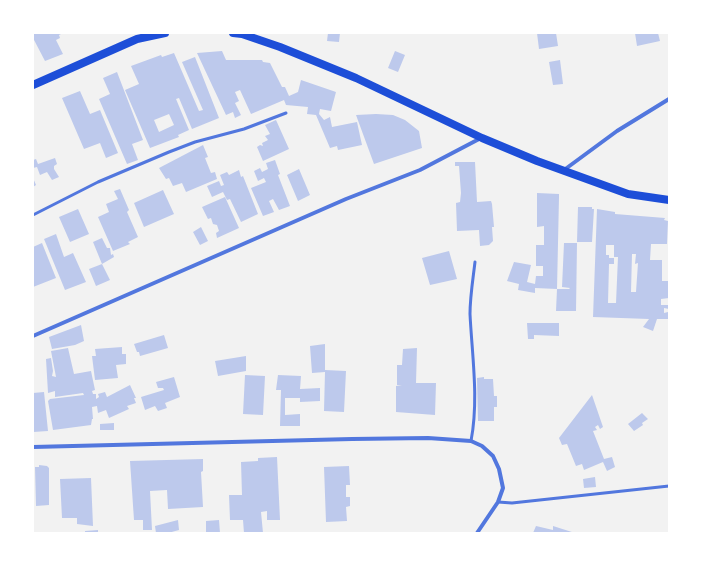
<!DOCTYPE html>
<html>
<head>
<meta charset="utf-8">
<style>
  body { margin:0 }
  #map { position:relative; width:702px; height:566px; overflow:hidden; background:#f2f2f2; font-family:Manrope,sans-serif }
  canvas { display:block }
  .frame { position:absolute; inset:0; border:34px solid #fff; pointer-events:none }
</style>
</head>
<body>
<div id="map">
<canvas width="702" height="566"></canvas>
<div class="frame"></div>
</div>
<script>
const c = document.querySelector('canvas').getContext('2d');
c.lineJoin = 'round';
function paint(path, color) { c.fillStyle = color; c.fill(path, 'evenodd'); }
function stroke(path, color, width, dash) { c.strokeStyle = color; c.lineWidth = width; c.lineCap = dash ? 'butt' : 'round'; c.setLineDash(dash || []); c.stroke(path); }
paint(new Path2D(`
  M33 33H63L59 35 60 38 56 40 63 54 45 61 33 38Z
  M328 33H340L339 42 327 41Z
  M537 33H556L558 46 539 49Z
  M635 33H658L660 41 637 46Z
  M222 51 226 60H262L263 62 270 63 282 87H285L289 96 298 92 301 80 336 92 331 111 320 109 319 114 324 120 330 117 332 127 357 122 362 145 338 150 337 146 330 148 316 115 307 114 308 107 286 105 284 100 251 114 240 90 235 92 239 101 235 103 241 115 235 118 233 112 226 115 197 53Z
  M395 51 405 55 398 72 388 68Z
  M174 53 199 111 203 110 182 62 195 57 219 118 192 129 179 98 176 99 189 130 178 135 179 137 150 148 125 90 139 84 131 66 161 55 162 57ZM169 114 174 125 159 132 154 120Z
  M560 60 563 84 553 85 549 62Z
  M117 72 143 140 132 144 138 160 127 164 99 99 110 94 103 78Z
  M80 91 90 114 100 110 118 153 106 158 100 143 84 149 62 98Z
  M376 114 393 115 405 120 419 131 422 148 374 164 356 115Z
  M276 120 289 149 263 161 257 147 260 145 263 146 262 143 268 140 265 136 270 134 265 125Z
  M203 145 208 157 205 158 211 173 215 172 217 179 186 192 182 183 173 186 169 178 166 179 159 168Z
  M55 158 57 164 54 166V169L59 177 52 180 47 172 40 175 37 167 33 168V160L36 159 38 164Z
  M275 160 280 174 278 175 290 206 279 210 273 199 269 201 274 212 263 216 251 188 266 182 264 178 258 181 254 171 260 168 262 172 268 169 266 163Z
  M455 162H475L477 202 491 201 492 204 494 227H492L493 241 489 245 480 246 479 230 457 231 456 203 460 202 461 193 459 166H455Z
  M299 169 310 195 298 201 287 175Z
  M239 170 241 177 243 176 258 214 241 222 230 199 227 200 223 192 212 197 207 186 219 181 221 186 224 185 220 175 227 172 229 175Z
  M33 178 36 185 33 187Z
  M120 189 129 210 127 212 138 237 128 242 130 244 113 251 98 217 109 212 106 204 118 199 114 191Z
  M163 190 174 214 144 227 134 203Z
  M537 193 559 194V197L557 289 535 288V293L518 290 519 284 507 281 514 262 531 265 527 282 535 284 536 276H543V266H536V245H544V226L537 227Z
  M225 197 239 228 217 238 216 233 219 231 217 225 213 224 211 218 208 219 202 207Z
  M578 207H592V209H594L592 242H577Z
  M78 209 89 234 70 242 59 217Z
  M597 209 615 212V214L665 218 664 220 668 221 667 244H651L650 260H662V281H669V298L661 299V305H669V309L664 308V313L668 312V319H657L653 331 643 327 649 319 593 317ZM606 245H614V257H618L616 303H608L609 264H614V258H609V255H606ZM632 254H636L635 264 638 263 636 292H631Z
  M201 227 208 241 200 245 193 232Z
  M56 234 64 257 73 253 86 282 65 290 44 239Z
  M102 238 107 248H110L111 255 113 254 114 257 102 264 93 242Z
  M42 243 56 278 33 287V247Z
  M564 243H577L576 311H556L557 289H569L570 288 562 287Z
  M449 251 457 279 430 285 422 258Z
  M102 264 110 280 96 286 89 269Z
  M527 323H559V336L534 335V339H528Z
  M81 325 84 341 75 345 52 349 49 337Z
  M164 335 168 348 140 356 139 352H137L134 344Z
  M325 344V370L346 371 344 412 324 411 325 372 312 373 310 346Z
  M122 347V354H126V364L116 365 118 378 95 380 92 356H96L95 349Z
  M68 348 74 374 91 371 95 390 92 391 93 394H96V399L99 397 98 394 105 392 107 397 130 385 136 398H134L136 403 127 406 129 409 109 418 106 410 98 413 97 406 92 407 93 419H92L91 425 53 430 48 401 50 399 84 395 83 393 55 397V391L48 393 46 359 51 358 53 371 52 376 56 377 51 351Z
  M417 348 416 383H436L435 415 396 412V386L402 385H397V365H402L403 349Z
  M246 356V371L218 376 215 361Z
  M245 375 265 376 263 415 243 414Z
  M278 375 301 376 300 389 320 388V401L300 402V398H285V415L300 414V426H280L281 390H276Z
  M174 377 180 397 165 403 167 408 158 411 155 406 145 410 141 397 164 390 163 388H158L156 382Z
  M484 377V379H493L494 396H497V407H494V421H478L477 378Z
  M44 392 48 431 33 432V393Z
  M592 395 603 427 600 429 598 425 595 427 597 430 593 431 604 459 612 457 615 467 607 471 603 462 584 470 582 464 576 466 567 444 562 445 559 438Z
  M642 413 648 419 642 423 643 425 634 431 628 424Z
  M114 423V430H100V424Z
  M277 457 280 520H267V511L261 512 263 533H244L243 520H230L229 495H242L241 462 258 461V458Z
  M203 459V471L201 472 203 507 168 509 167 490 150 491 152 530H143V520H134L130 461Z
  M39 465 47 466 49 468V505L36 506 35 467H39Z
  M349 466 350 485H346V497H350V506L346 507 347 521 326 522 324 467Z
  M595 477 596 487 584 488 583 479Z
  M91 478 93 526 77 524V518H62L60 479Z
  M178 520 179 530 168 533H156L155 526Z
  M219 520 220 533H206V521Z
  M536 526 553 530V526L575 533H533Z
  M98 530V533H85V531Z`), '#bdc9ec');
stroke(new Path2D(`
  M33 215 98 182 169 152 195 142 244 129 286 113
  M471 441C479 400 472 355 470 314 470 297 473 279 475 262
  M498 502 512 503 669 486`), '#5277de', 3);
stroke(new Path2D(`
  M564 170 617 131 669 99
  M33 336 346 199 420 170 481 138
  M33 447 352 439 428 438 471 441 482 446 493 456 499 469 503 488 498 502 477 533`), '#5277de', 4);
stroke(new Path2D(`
  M233 33 242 34 280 47 356 78 482 138 537 161 628 194 669 200
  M33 85 137 39 165 33`), '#1d4ed8', 8);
</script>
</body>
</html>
